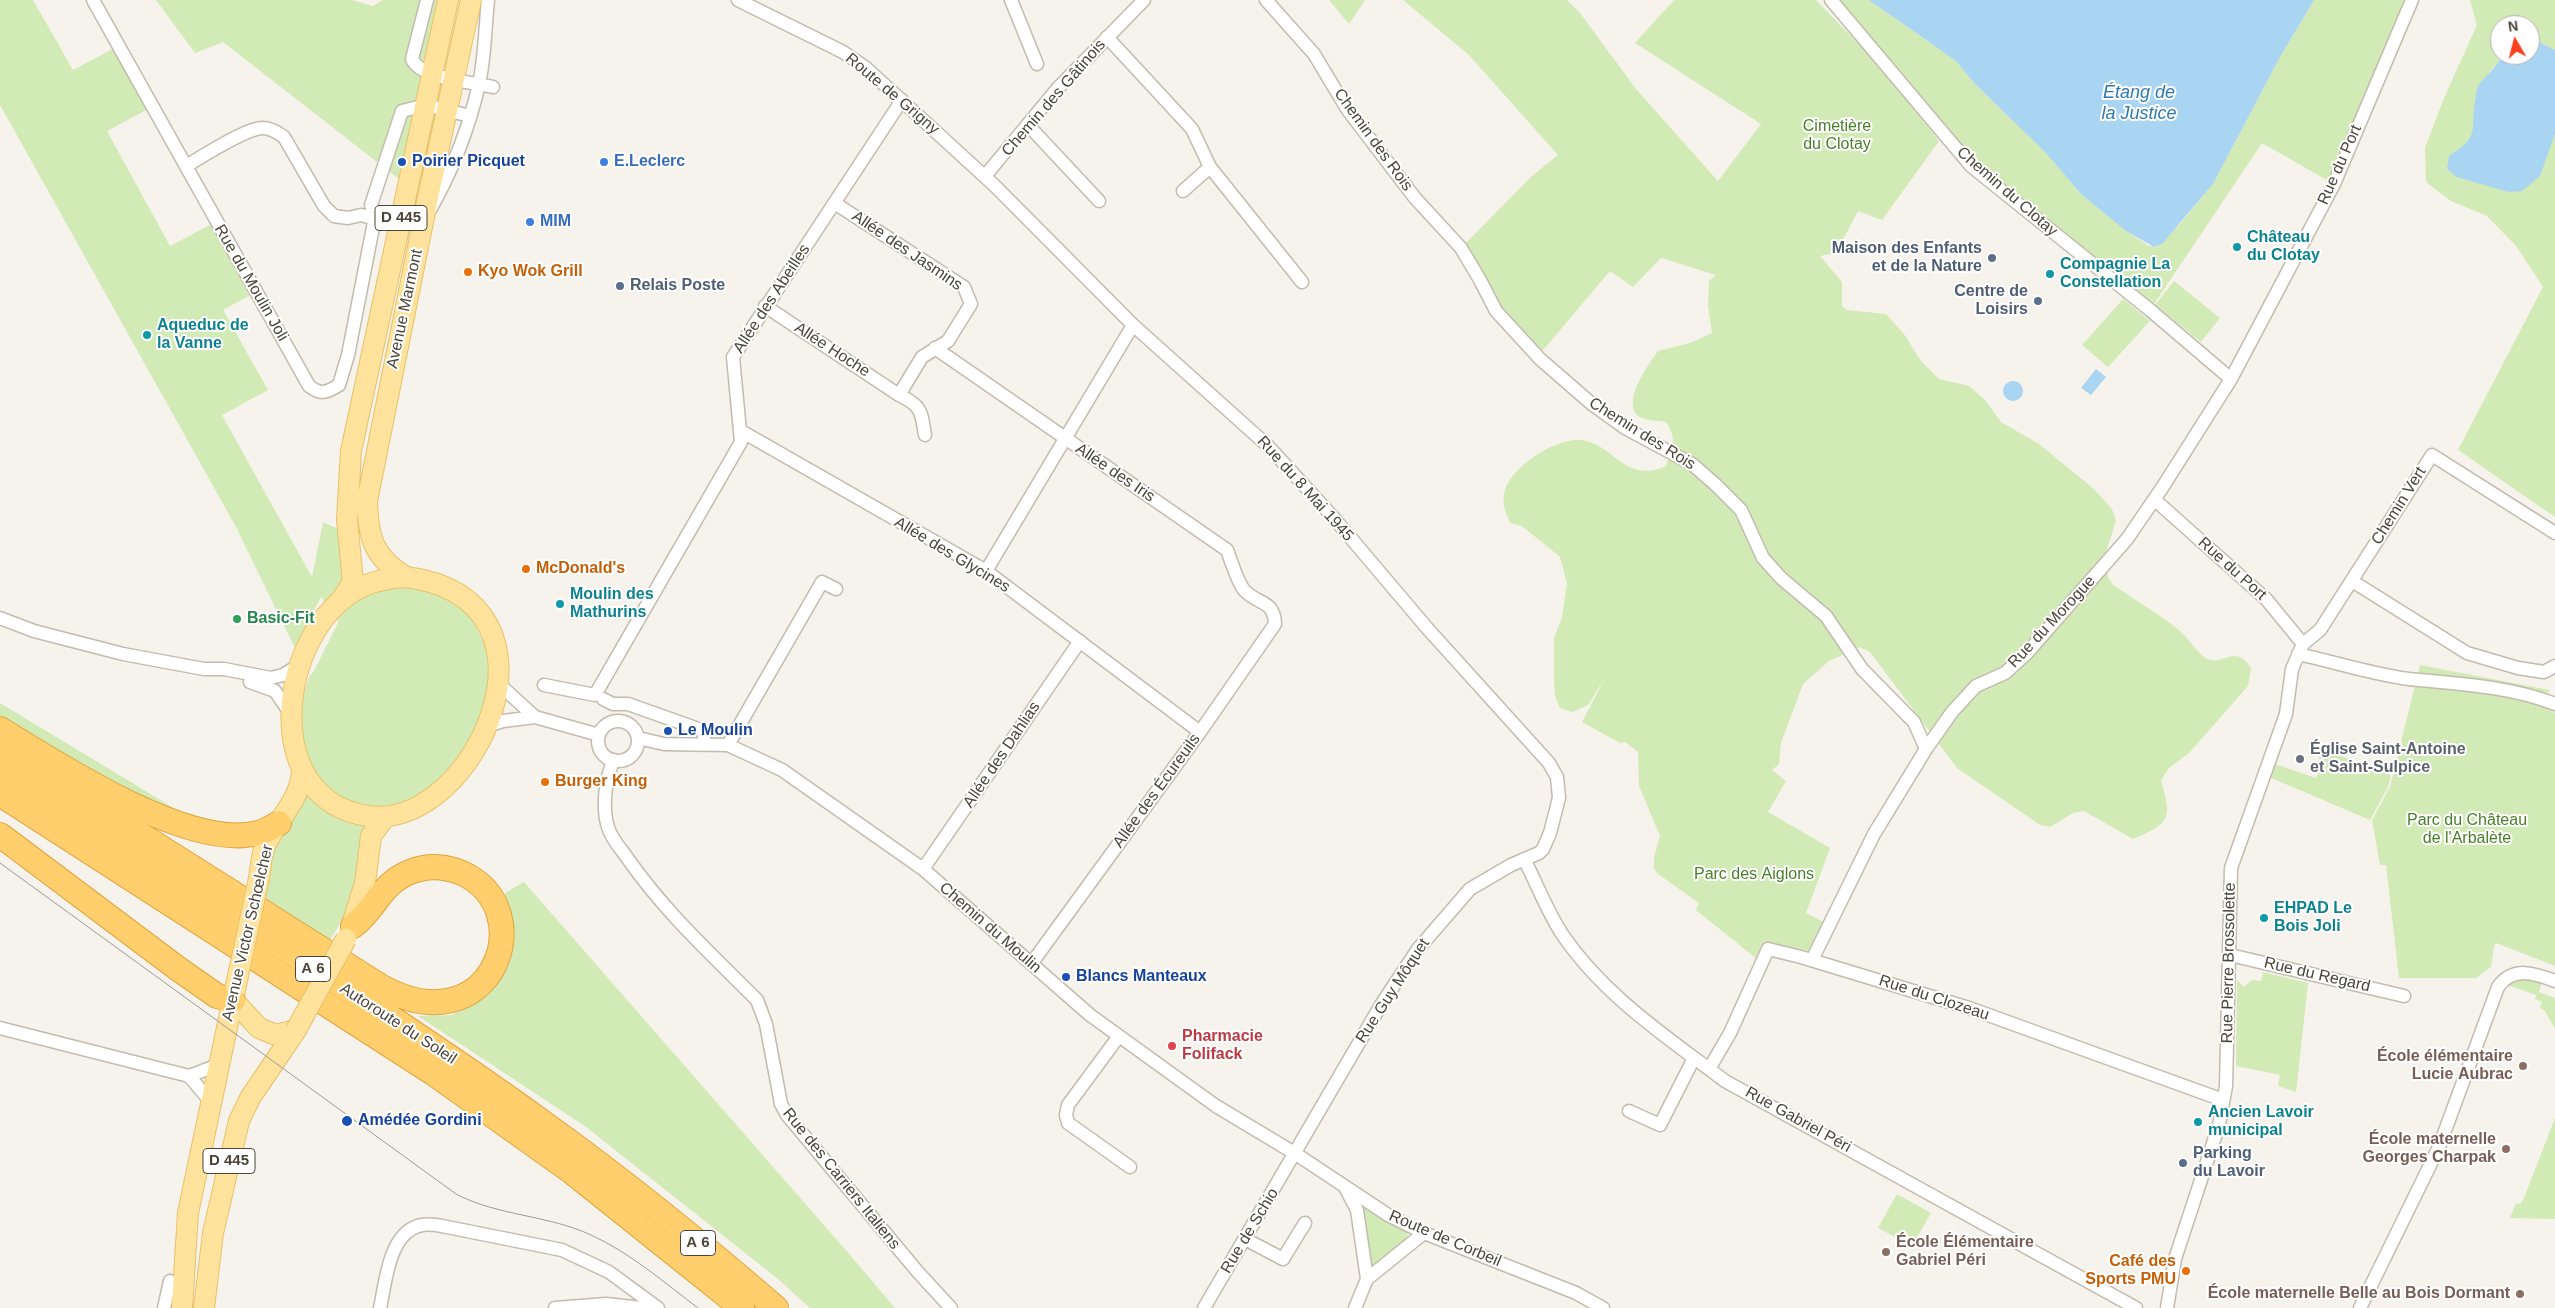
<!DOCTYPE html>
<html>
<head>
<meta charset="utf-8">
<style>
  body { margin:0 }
  #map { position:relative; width:2555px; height:1308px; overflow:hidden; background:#f6f3ec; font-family:Helvetica,sans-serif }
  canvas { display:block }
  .north { position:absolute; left:2490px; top:15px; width:50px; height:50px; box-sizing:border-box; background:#fff; border:1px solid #b7b4b0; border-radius:50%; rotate:352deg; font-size:14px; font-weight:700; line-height:20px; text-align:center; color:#4b4439 }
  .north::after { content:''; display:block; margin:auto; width:18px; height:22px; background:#fc3f1d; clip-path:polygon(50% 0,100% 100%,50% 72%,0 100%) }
</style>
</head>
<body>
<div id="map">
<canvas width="2555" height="1308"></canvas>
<div class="north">N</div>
</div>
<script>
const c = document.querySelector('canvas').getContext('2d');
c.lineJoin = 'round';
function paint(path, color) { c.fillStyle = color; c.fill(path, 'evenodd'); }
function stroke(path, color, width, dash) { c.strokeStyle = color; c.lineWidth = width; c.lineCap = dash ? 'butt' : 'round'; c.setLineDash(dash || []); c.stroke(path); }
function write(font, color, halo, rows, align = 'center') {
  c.font = font + ' Helvetica,sans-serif'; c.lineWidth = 4; c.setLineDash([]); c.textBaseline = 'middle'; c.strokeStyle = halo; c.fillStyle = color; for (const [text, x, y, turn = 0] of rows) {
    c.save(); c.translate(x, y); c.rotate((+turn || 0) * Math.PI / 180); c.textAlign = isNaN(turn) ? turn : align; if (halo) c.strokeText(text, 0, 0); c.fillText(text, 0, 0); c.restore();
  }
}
paint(new Path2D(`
  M0 0H33L73 70 118 46 152 107 107 131 170 246 216 222 256 292 223 310 268 390 222 415 312 577 323 522 340 530 345 582 326 604 321 597 295 648 236 527 0 105Z
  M156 0H352L373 6 383 0H444L404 183 223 42 195 53Z
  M1329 0H1365L1349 24Z
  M1403 0H1567L1580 13 1636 89 1718 181 1761 124 1635 43 1674 0H1816L1879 65 1939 141 1882 220 1858 211 1836 253 1820 256 1842 282V306L1847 310 1886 314 1904 334 1921 361 1939 379 1969 386 1985 400 2001 422 2039 444 2094 489 2112 509 2116 521 2105 555 2108 577 2113 585C2135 600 2159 614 2180 631 2189 639 2195 650 2204 657 2222 670 2233 641 2251 668L2248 686 2190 752 2169 768 2161 780C2172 819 2171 823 2133 839L2084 811 2073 813 2050 827 2040 825 1957 768 1870 652 1860 647 1829 661 1803 684 1781 743 1779 764 1772 770 1786 781 1768 812 1830 848 1806 913 1824 922 1811 951 1766 942 1758 960 1696 910 1699 903 1658 874 1654 868V857L1660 836 1639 786 1638 752 1625 742 1620 743 1582 722 1605 678 1588 705 1572 712 1560 708 1555 696 1554 678V638L1562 617 1567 583 1560 557 1522 526 1510 523C1506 513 1502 505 1504 494 1508 468 1555 438 1580 440 1614 443 1625 485 1666 466 1672 447 1678 440 1666 422 1659 420 1648 421 1642 418 1617 407 1650 362 1658 351L1690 343 1712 333 1708 306 1709 281 1716 275 1661 258 1633 287 1610 271 1538 356 1496 311 1461 248 1532 176 1558 155 1469 55Z
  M1831 0H1869L1956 61 1974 83 2044 151 2082 195 2126 231 2149 246 2157 247 2179 225 2213 184 2280 57 2314 0H2412L2334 184 2262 143 2150 310 1971 166Z
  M2470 0H2555V50L2530 37V25H2500L2502 55 2500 61 2490 71 2474 109 2475 131 2464 146 2449 156 2488 185 2508 192 2548 151 2555 134V517L2458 450 2543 287 2516 246 2487 216 2451 201 2426 182 2425 148 2444 98 2477 25Z
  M2174 281 2220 318 2201 342 2155 305Z
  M2123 299 2150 321 2108 367 2082 345Z
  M411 584 461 603 473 620 486 647 489 680 484 708 469 744 444 777 407 803 360 808 318 783 300 739 302 699 309 677 314 671 338 623 337 618 365 592Z
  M2420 665 2549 690 2545 708 2555 713V966L2496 943 2494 946 2491 967 2476 978H2399L2386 865H2380L2372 820 2390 787Z
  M0 703 177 810 248 830 156 807 0 718Z
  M2312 745 2391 775 2388 787 2370 820 2269 777 2275 764 2316 778 2322 765 2318 762 2321 752 2311 749Z
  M306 791C324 811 344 822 371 824L350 907 327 945 262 903 272 849Z
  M524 882 844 1248 895 1308H810L778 1279 586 1127 418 1016 452 1015 482 999 509 965 510 915 505 893Z
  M2263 972 2308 983 2296 1092 2278 1086 2280 1075 2236 1066 2237 980 2244 987 2252 980 2261 981Z
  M2522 978 2542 982 2539 992 2555 998V1028L2544 1010 2540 1008 2542 1002 2535 999 2536 995 2508 985Z
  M2555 1118V1219L2510 1218 2516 1203 2520 1204 2524 1198Z
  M1897 1194 1931 1213 1912 1246 1878 1228Z
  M1364 1206 1407 1232 1408 1238 1375 1265 1370 1263 1360 1208Z`), '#d2eab5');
paint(new Path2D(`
  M1869 0H2314L2280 57 2213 184 2162 244 2154 247 2126 231 2082 195 2044 151 1974 83 1956 61Z
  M2530 37 2555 50V134L2540 176 2522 191 2508 192 2457 177 2447 169 2449 156C2481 135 2470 133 2475 101 2476 96 2476 90 2478 86 2485 75 2498 67 2502 55H2530Z
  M2096 369 2106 377 2091 395 2081 388Z
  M2003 391a10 10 0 1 1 20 0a10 10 0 1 1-20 0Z`), '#a9d4f2');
const minor = new Path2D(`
  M93 0 309 386C321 395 326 393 339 385L348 355 375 217 371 205 402 111 426 105 470 116
  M427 0 412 59C420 79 473 82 493 87
  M738 0 843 52 866 68 994 185 1133 325 1268 446 1333 517 1427 628 1549 763 1557 777 1559 798 1550 833 1543 849 1539 853 1511 865 1470 889 1418 949 1381 1005 1204 1308
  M1011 0 1037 64
  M1266 0 1314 54 1347 109 1415 198 1461 248 1480 280 1496 311 1540 359 1593 405 1625 428 1692 464 1716 485 1741 510 1763 558 1781 578 1826 616 1862 669 1914 722 1926 749
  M1831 0 1971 166 2150 310 2231 379
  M1107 37 1192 129 1210 167 1183 191
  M1028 125 1099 201
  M186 166C203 156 246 128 263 128 271 128 278 133 284 137L324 206 334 216 348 218 361 215 399 225
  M1210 167 1302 282
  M985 176 1058 88 1144 0
  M430 210C452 171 469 128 479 84 485 57 485 28 488 0
  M765 306 899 395 922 357 948 341 971 304 964 287 836 204
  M935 348 1227 550C1231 560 1238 584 1245 591 1259 605 1274 600 1275 624L1200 732 1031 964
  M899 395C922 406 921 411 925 435
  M741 431 986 571 1200 732
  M2155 500 2266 599 2303 644
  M986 571 1133 325
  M2352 581 2467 653 2518 668 2544 672 2555 666
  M0 618 34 631 123 654 204 669H224L271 678 283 675 301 664
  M2298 654C2335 662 2371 674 2409 679 2458 684 2509 686 2555 704
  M250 682 275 691 292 716
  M499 684 535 717
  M544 685 595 695 741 442 733 357 902 100
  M603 699 613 704H628L704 731V745
  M598 741a20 20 0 1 1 40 0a20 20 0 1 1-40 0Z
  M487 726 503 721 535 717 599 735
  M638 738 664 744 728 745 782 770 923 869 1090 1015 1216 1106 1296 1154 1388 1215 1424 1233 1576 1293 1603 1308
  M728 745 822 582 836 589
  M614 760C605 778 602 808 608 827 611 839 622 850 628 859 665 912 712 955 757 1000L766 1024 781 1104 787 1115 917 1271 951 1308
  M1524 859C1537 884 1547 911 1562 934 1604 996 1667 1037 1725 1081L2136 1308
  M923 869 1080 641
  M2230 955 2404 996
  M1812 960 1874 834 1926 749 1952 712 1976 686 2005 673 2027 653 2127 539 2162 488 2231 379 2334 184 2412 0
  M0 1028 189 1076 218 1065
  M1119 1036 1068 1105 1066 1115 1068 1123 1130 1167
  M1709 1069 1730 1033 1768 949 1801 957 1969 1008 2223 1100
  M189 1076 211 1102
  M1629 1111 1660 1125 1694 1058
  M1346 1189 1357 1210 1367 1279 1355 1308
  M1245 1239 1283 1259 1305 1223
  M1367 1279 1424 1233
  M164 1308 170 1281
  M380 1308C386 1281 389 1231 422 1225 428 1224 436 1225 442 1226L562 1250 609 1272 658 1308
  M555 1308 606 1304 642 1308
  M2167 1308 2175 1259 2219 1125 2226 1086 2231 868 2286 714 2292 669 2303 644 2320 630 2432 455 2555 533
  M2360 1308 2439 1147 2498 987C2513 966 2534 973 2555 981`);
const primary = new Path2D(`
  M406 577C579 599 476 831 368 816 258 800 278 634 356 590 371 581 389 578 406 577Z
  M406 577C374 558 368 538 367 501L428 197 471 0
  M342 599 353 582 347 520 351 451 448 0
  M259 878C261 867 261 853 266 844 278 818 300 801 302 771
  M351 928 365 883 371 836 385 817
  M233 1000 259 1028 276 1035 296 1030
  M182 1308 188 1213 236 985
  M204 1308 213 1233 239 1121 250 1098 296 1030`);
const motorway = new Path2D(`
  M0 729C59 765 189 851 258 833 266 831 272 827 279 823
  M0 746 380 986C492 1049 543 910 462 873 445 866 427 865 410 872 380 884 376 909 353 926
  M0 768C183 886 373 999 549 1127 628 1184 703 1245 776 1308
  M0 794 433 1073 572 1172 742 1308
  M0 835 177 968 217 996 233 1000`);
stroke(minor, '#c2bbae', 15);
stroke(primary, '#e6c16a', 22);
stroke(motorway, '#e0a43c', 26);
stroke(minor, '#fff', 12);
stroke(primary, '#ffe39c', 20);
stroke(motorway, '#ffcf6e', 24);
stroke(new Path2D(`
  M0 863 456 1194C498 1216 548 1215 591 1235 629 1252 665 1283 698 1308`), '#9a9a9a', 1);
const primaryBridge = new Path2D(`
  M236 985 259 878
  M296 1030 346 939`);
stroke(primaryBridge, '#e6c16a', 22, []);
stroke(primaryBridge, '#ffe39c', 20);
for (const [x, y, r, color] of [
  [402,162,5,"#1a4fb4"],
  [604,162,5,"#3f7fe0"],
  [530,222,5,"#3f7fe0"],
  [2237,247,5,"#0f9aa8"],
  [1992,258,5,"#5c6f8a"],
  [468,272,5,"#e8710a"],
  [2050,274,5,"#0f9aa8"],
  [620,286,5,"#5c6f8a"],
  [2038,301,5,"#5c6f8a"],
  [147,335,5,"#0f9aa8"],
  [526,569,5,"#e8710a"],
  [560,604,5,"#0f9aa8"],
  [237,619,5,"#2e9e5b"],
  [668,731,5,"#1a4fb4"],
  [2300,759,5,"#6b7280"],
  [545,782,5,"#e8710a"],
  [2264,918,5,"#0f9aa8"],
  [1066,977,5,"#1a4fb4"],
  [1172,1046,5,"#e0444e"],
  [2523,1066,5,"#8d6e63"],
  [347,1121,6,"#1a4fb4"],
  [2198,1122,5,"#0f9aa8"],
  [2506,1149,5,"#8d6e63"],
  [2183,1163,5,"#5c6f8a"],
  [1886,1252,5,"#8d6e63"],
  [2186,1271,5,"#e8710a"],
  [2520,1294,5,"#8d6e63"]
]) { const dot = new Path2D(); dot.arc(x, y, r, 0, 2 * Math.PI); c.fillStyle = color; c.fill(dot); stroke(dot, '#fff', 2); }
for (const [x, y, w] of [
  [401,218,52],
  [313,969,35],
  [229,1161,52],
  [698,1243,35]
]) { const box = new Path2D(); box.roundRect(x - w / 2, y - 12.5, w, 25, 4); c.fillStyle = '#fff'; c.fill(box); stroke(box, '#4b4439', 1); }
write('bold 15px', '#4b4439', null, [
  ["D 445",401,218],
  ["A 6",313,969],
  ["D 445",229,1161],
  ["A 6",698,1243]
]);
write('16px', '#4b4439', '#fff', [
  ["Route de Grigny",892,94,40],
  ["Chemin des Gâtinois",1054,98,-49],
  ["Chemin des Rois",1373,140,54],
  ["Rue du Port",2340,165,-66],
  ["Chemin du Clotay",2007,192,41],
  ["Allée des Jasmins",907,251,34],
  ["Rue du Moulin Joli",251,283,60],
  ["Allée des Abeilles",772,299,-57],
  ["Avenue Marmont",405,309,-78],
  ["Allée Hoche",832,350,33],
  ["Chemin des Rois",1642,434,32],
  ["Allée des Iris",1115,473,34],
  ["Rue du 8 Mai 1945",1305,489,48],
  ["Chemin Vert",2399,506,-58],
  ["Allée des Glycines",952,555,31],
  ["Rue du Port",2232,569,42],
  ["Rue du Morogue",2052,622,-47],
  ["Allée des Dahlias",1002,755,-56],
  ["Allée des Écureuils",1157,791,-54],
  ["Chemin du Moulin",990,928,41],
  ["Avenue Victor Schœlcher",248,933,-77],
  ["Rue Pierre Brossolette",2229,963,-89],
  ["Rue du Regard",2317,975,13],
  ["Rue Guy Môquet",1393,991,-57],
  ["Rue du Clozeau",1934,998,18],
  ["Autoroute du Soleil",398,1024,33],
  ["Rue Gabriel Péri",1798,1120,29],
  ["Rue des Carriers Italiens",841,1179,51],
  ["Rue de Schio",1250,1231,-59],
  ["Route de Corbeil",1445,1239,23]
]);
write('16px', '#4a7f2a', '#fff', [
  ["Cimetière",1837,127],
  ["du Clotay",1837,145],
  ["Parc du Château",2467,821],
  ["de l'Arbalète",2467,839],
  ["Parc des Aiglons",1754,875]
]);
write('bold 16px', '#164399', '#fff', [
  ["Poirier Picquet",412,162],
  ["Le Moulin",678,731],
  ["Blancs Manteaux",1076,977],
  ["Amédée Gordini",358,1121]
], 'left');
write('bold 16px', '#366cbe', '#fff', [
  ["E.Leclerc",614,162],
  ["MIM",540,222]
], 'left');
write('bold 16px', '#0d838f', '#fff', [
  ["Château",2247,238],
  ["du Clotay",2247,256],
  ["Compagnie La",2060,265],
  ["Constellation",2060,283],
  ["Aqueduc de",157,326],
  ["la Vanne",157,344],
  ["Moulin des",570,595],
  ["Mathurins",570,613],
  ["EHPAD Le",2274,909],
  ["Bois Joli",2274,927],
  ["Ancien Lavoir",2208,1113],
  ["municipal",2208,1131]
], 'left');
write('bold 16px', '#4e5e75', '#fff', [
  ["Maison des Enfants",1982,249],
  ["et de la Nature",1982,267],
  ["Relais Poste",630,286,"left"],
  ["Centre de",2028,292],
  ["Loisirs",2028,310],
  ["Parking",2193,1154,"left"],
  ["du Lavoir",2193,1172,"left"]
], 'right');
write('bold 16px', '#c56008', '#fff', [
  ["Kyo Wok Grill",478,272],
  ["McDonald's",536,569],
  ["Burger King",555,782],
  ["Café des",2176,1262,"right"],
  ["Sports PMU",2176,1280,"right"]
], 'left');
write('bold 16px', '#27864d', '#fff', [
  ["Basic-Fit",247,619]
], 'left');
write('bold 16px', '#5b616d', '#fff', [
  ["Église Saint-Antoine",2310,750],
  ["et Saint-Sulpice",2310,768]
], 'left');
write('bold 16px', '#be3a42', '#fff', [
  ["Pharmacie",1182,1037],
  ["Folifack",1182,1055]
], 'left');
write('bold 16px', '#785e54', '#fff', [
  ["École élémentaire",2513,1057],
  ["Lucie Aubrac",2513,1075],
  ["École maternelle",2496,1140],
  ["Georges Charpak",2496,1158],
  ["École Élémentaire",1896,1243,"left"],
  ["Gabriel Péri",1896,1261,"left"],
  ["École maternelle Belle au Bois Dormant",2510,1294]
], 'right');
write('italic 18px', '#2e7ab2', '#fff', [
  ["Étang de",2139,93],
  ["la Justice",2139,114]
]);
</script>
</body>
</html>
